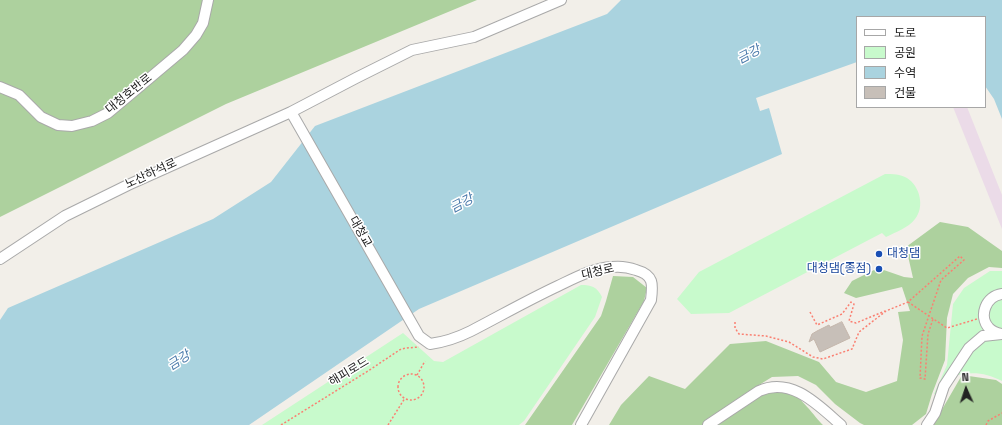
<!DOCTYPE html>
<html>
<head>
<meta charset="utf-8">
<style>
  body { margin:0 }
  #map { position:relative; width:1002px; height:425px; overflow:hidden; background:#f2efe9; font-family:"Space Grotesk","Noto Sans KR",sans-serif }
  canvas { display:block }
  .legend { position:absolute; left:856px; top:16px; width:130px; height:92px; box-sizing:border-box; background:#fff; border:1px solid #a7a7a7; margin:0; padding:5px 7px; list-style:none; font-size:12px; color:#222 }
  .legend li { display:flex; align-items:center; gap:8px; height:20px }
  .legend b { width:20px; border:1px solid #a7a7a7 }
  .north { position:absolute; left:946px; top:369px; width:40px; height:40px; -webkit-text-stroke:3px #fff; paint-order:stroke; rotate:357deg; font-size:11px; font-weight:700; line-height:16px; text-align:center; color:#222 }
  .north::after { content:''; display:block; margin:auto; width:14px; height:18px; background:#222; clip-path:polygon(50% 0,100% 100%,50% 72%,0 100%) }
</style>
</head>
<body>
<div id="map">
<canvas width="1002" height="425"></canvas>
<ul class="legend">
<li><b style="height:5px;background:#fff"></b>도로</li>
<li><b style="height:11px;background:#c8facc"></b>공원</li>
<li><b style="height:11px;background:#aad3df"></b>수역</li>
<li><b style="height:11px;background:#c7bfb8"></b>건물</li>
</ul>
<div class="north">N</div>
</div>
<script>
const c = document.querySelector('canvas').getContext('2d');
c.lineJoin = 'round';
function paint(path, color) { c.fillStyle = color; c.fill(path, 'evenodd'); }
function stroke(path, color, width, dash) { c.strokeStyle = color; c.lineWidth = width; c.lineCap = dash ? 'butt' : 'round'; c.setLineDash(dash || []); c.stroke(path); }
function write(font, color, halo, rows, align = 'center') {
  c.font = font + ' "Space Grotesk","Noto Sans KR",sans-serif'; c.lineWidth = 3; c.setLineDash([]); c.textBaseline = 'middle'; c.strokeStyle = halo; c.fillStyle = color; for (const [text, x, y, turn = 0] of rows) {
    c.save(); c.translate(x, y); c.rotate((+turn || 0) * Math.PI / 180); c.textAlign = isNaN(turn) ? turn : align; if (halo) c.strokeText(text, 0, 0); c.fillText(text, 0, 0); c.restore();
  }
}
paint(new Path2D(`
  M953 107H967L1002 195V229Z`), '#ebdbe8');
paint(new Path2D(`
  M0 0H477L226 104 0 217Z
  M940 222 968 227 1002 251V268L989 267 968 278 953 294 947 318 945 360 932 394 926 414 912 425H864L860 423 835 404 816 385 798 376 772 377 751 390 704 425H609L621 405 649 376 685 389 730 344 766 341 819 362 836 382 866 392 897 381 903 340 898 312 910 311 902 287 856 298 844 293 852 281 878 268 904 277 913 278 906 247Z
  M613 276 633 277 647 288 644 301 572 425H525L601 316 606 301Z
  M962 375 996 380 1002 384V425H933Z
  M768 391C776 391 784 390 791 393 802 398 814 416 823 425H713L721 419Z`), '#add19e');
paint(new Path2D(`
  M885 174C893 174 900 174 907 178 920 186 925 207 915 219 908 228 896 232 886 237L882 233 729 313 691 314 677 299 699 272Z
  M990 271H1002V381C986 373 972 371 955 376L944 396 934 394 947 365 953 304 964 288Z
  M581 285C592 285 597 287 602 297L595 317 524 421 519 425H262L403 333 434 361 443 362Z`), '#c8facc');
paint(new Path2D(`
  M621 0H1002V119L994 99 985 86V17H857V62L756 98 760 111 769 108 782 154 419 309 249 425H0V320L8 308 213 219 271 182 315 126 607 14Z`), '#aad3df');
const building = new Path2D(`
  M842 322 850 338 820 352 814 339 809 342 812 334 817 331 829 325 830 327Z`);
paint(building, '#c7bfb8');
stroke(building, '#c4b6ab', 1);
const minor = new Path2D(`
  M0 87 19 95 41 117 58 125 72 126 92 121 108 113 126 98 183 50 196 35 203 23 208 0
  M291 112 356 78 412 50 474 37 561 0
  M0 259 65 216 128 185 291 112 419 336 430 344C445 342 457 338 471 331 500 316 528 300 558 286 575 278 593 268 612 267 621 266 628 267 636 270 654 275 653 284 651 300L581 425
  M1001 334C997 333 992 331 989 328 978 316 986 296 1002 294
  M708 425 759 391C792 376 819 406 841 425
  M927 425 935 413 944 386 969 348 983 336 1002 334`);
stroke(minor, '#a9a9a9', 12);
stroke(new Path2D(`
  M908 302 947 328 977 319
  M810 312 817 325 842 314 851 302 854 304 849 321 856 323 885 311
  M735 322V328L739 334 766 336 789 342 813 357 823 359 852 349 859 332 886 311 908 302 960 256 964 260 941 280 922 336 920 378 925 379 928 334 933 319
  M398 387a13 13 0 1 1 26 0a13 13 0 1 1-26 0Z
  M417 375 425 361
  M281 425 368 371 401 349 407 348 419 347
  M388 425 405 398
  M986 425 988 421 1002 413`), '#fa8072', 1.5, [2, 2]);
stroke(minor, '#fff', 10);
for (const [x, y, r, color] of [
  [879,254,4,"#1a4fb4"],
  [879,269,4,"#1a4fb4"]
]) { const dot = new Path2D(); dot.arc(x, y, r, 0, 2 * Math.PI); c.fillStyle = color; c.fill(dot); stroke(dot, '#fff', 1.5); }
write('12px', '#222', '#fff', [
  ["대청호반로",129,94,-39],
  ["노산하석로",151,174,-25],
  ["대청교",360,232,60],
  ["대청로",598,272,-13],
  ["해피로드",349,372,-31]
]);
write('12px', '#164399', '#fff', [
  ["대청댐",887,254],
  ["대청댐(종점)",871,269,"right"]
], 'left');
write('italic 13px', '#4a7aab', '#fff', [
  ["금강",749,55,-28],
  ["금강",462,204,-28],
  ["금강",179,361,-33]
]);
</script>
</body>
</html>
